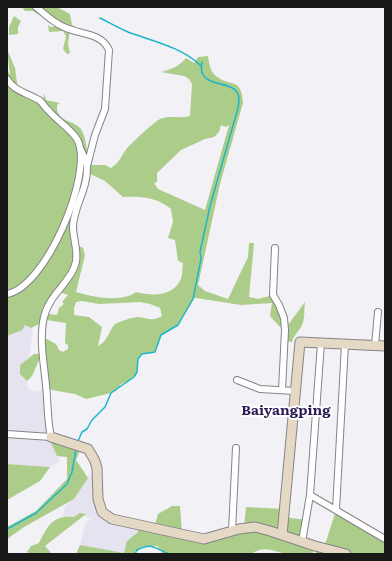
<!DOCTYPE html>
<html>
<head>
<meta charset="utf-8">
<style>
  body { margin:0 }
  #map { position:relative; width:392px; height:561px; overflow:hidden; background:#f2f1f6; font-family:Literata,serif }
  canvas { display:block }
  .frame { position:absolute; inset:0; border:8px solid #181819; pointer-events:none }
</style>
</head>
<body>
<div id="map">
<canvas width="392" height="561"></canvas>
<div class="frame"></div>
</div>
<script>
const c = document.querySelector('canvas').getContext('2d');
c.lineJoin = 'round';
function paint(path, color) { c.fillStyle = color; c.fill(path, 'evenodd'); }
function stroke(path, color, width, dash) { c.strokeStyle = color; c.lineWidth = width; c.lineCap = dash ? 'butt' : 'round'; c.setLineDash(dash || []); c.stroke(path); }
function write(font, color, halo, rows, align = 'center') {
  c.font = font + ' Literata,serif'; c.lineWidth = 4; c.setLineDash([]); c.textBaseline = 'middle'; c.strokeStyle = halo; c.fillStyle = color; for (const [text, x, y, turn = 0] of rows) {
    c.save(); c.translate(x, y); c.rotate((+turn || 0) * Math.PI / 180); c.textAlign = isNaN(turn) ? turn : align; if (halo) c.strokeText(text, 0, 0); c.fillText(text, 0, 0); c.restore();
  }
}
paint(new Path2D(`
  M25 325 31 328 33 332 29 357 26 359 20 374 27 381 28 388 34 392 46 389 54 449 60 461 50 467 7 464V336Z
  M97 468 102 512 137 525 138 532 127 541 125 553 80 545 85 524 91 519 83 516 86 514 74 517 63 516 65 506 74 499 88 478Z`), '#e6e3f0');
paint(new Path2D(`
  M22 7H57L70 14 72 25 76 27 75 32 70 30 68 44 70 53 67 54 63 49 66 36 63 31 49 32 48 25 51 27H54V21L42 12 38 14 33 11H25Z
  M14 16 21 21 18 27V34L9 35V27Z
  M7 49 15 68 18 90 43 103 44 93 46 100 60 103 57 105C56 121 69 119 79 127 86 132 88 157 88 165H105L111 168C119 163 120 158 125 151 128 146 155 121 160 119 170 115 181 119 190 116L192 84 189 79 184 76 161 72C170 70 180 66 186 58L194 63 198 57 208 56C209 62 210 72 216 76 231 88 241 76 243 103L220 184 198 285 205 291 228 299 248 257 249 243H254L249 297 258 299 273 295 285 329 305 302C304 309 305 319 302 325 299 332 294 334 292 342L284 341 285 330 279 326 270 316 272 303 241 305 196 298 193 299 178 325 161 335 155 352 142 354 138 359 137 372 129 381 121 384 116 391 111 393 86 399 75 394 46 389 40 358 32 376 27 381 20 374V365L34 354H43V337L56 344 59 350 63 352 68 349V345L65 343 66 323 47 320 48 314 57 315 59 308 64 304 62 302 68 295 57 291 43 322 31 328 25 325 22 330 7 336V70L10 75ZM221 125 226 127 229 125 205 210 158 189 154 183 157 182V173L181 150 205 139 214 137 219 132ZM86 172 105 181 123 197C140 196 157 197 171 209L173 222 168 238 175 240 178 261 183 263C182 267 183 275 181 279 173 297 152 296 136 292 121 303 93 297 76 292L85 255 83 248 75 244V210ZM82 301 99 304 140 302 150 304 160 308 162 316C152 322 147 318 138 317 133 317 122 321 117 323 109 327 110 340 98 346L102 327 89 317 74 315V308L76 302Z
  M51 437 82 446 76 460 88 478 74 499 24 527 7 539V527L36 511 67 479V457L57 456 51 443Z
  M7 464 50 467 40 481 7 500Z
  M172 506H180L182 535 190 537 244 528 246 507 284 509V517L306 520 302 542 324 548 336 510 385 539V554H316L315 547 312 554C304 554 294 555 287 554 272 551 265 545 251 554H161L162 551 157 546H144L137 550 135 554H76L80 545 124 553 127 541 138 532 137 525 154 528 158 514Z
  M80 513 86 514 45 546 52 554H29L27 552 31 546 39 543C48 526 52 515 74 517Z`), '#abcd89');
stroke(new Path2D(`
  M100 18C110 23 119 28 128 32 152 41 182 47 201 66
  M78 441 82 432 87 429 92 420 105 407 111 393 134 377 137 372 138 359 142 354 155 352 161 335 178 325 193 299 201 259 200 252 210 206 238 108C239 103 240 96 237 92 229 80 196 88 202 62
  M7 529 36 513 67 484 72 472 76 449
  M135 554 137 550C154 541 155 550 170 554`), '#1bb6cb', 1.5);
const street = new Path2D(`
  M36 7C45 14 53 23 64 27 80 35 101 32 109 50L105 109 95 135 87 166
  M7 79C14 91 27 93 39 100 43 103 45 108 49 111 57 121 73 130 78 141 93 176 45 288 7 294
  M275 248 273 295 279 305 284 318 285 330 282 390
  M375 345 378 312
  M237 380 260 389 295 391
  M7 434 51 437C48 424 48 412 47 398 46 372 38 343 44 317 49 296 66 286 74 268 80 255 73 240 73 226 74 206 88 188 87 167 87 162 83 155 81 150
  M310 495 385 539
  M336 510 345 344
  M232 531 236 448
  M302 542 310 495 321 343`);
const secondary = new Path2D(`
  M51 437 88 449 95 461 97 468 98 499 102 512 112 519 204 539 239 529 255 527 270 531 315 546 346 554
  M282 535 300 342 385 346`);
stroke(street, '#848388', 8);
stroke(secondary, '#848388', 11);
stroke(street, '#fff', 6);
stroke(secondary, '#e5d9c5', 9);
write('bold 14px', '#2d1e58', '#fff', [
  ["Baiyangping",286,411]
]);
</script>
</body>
</html>
